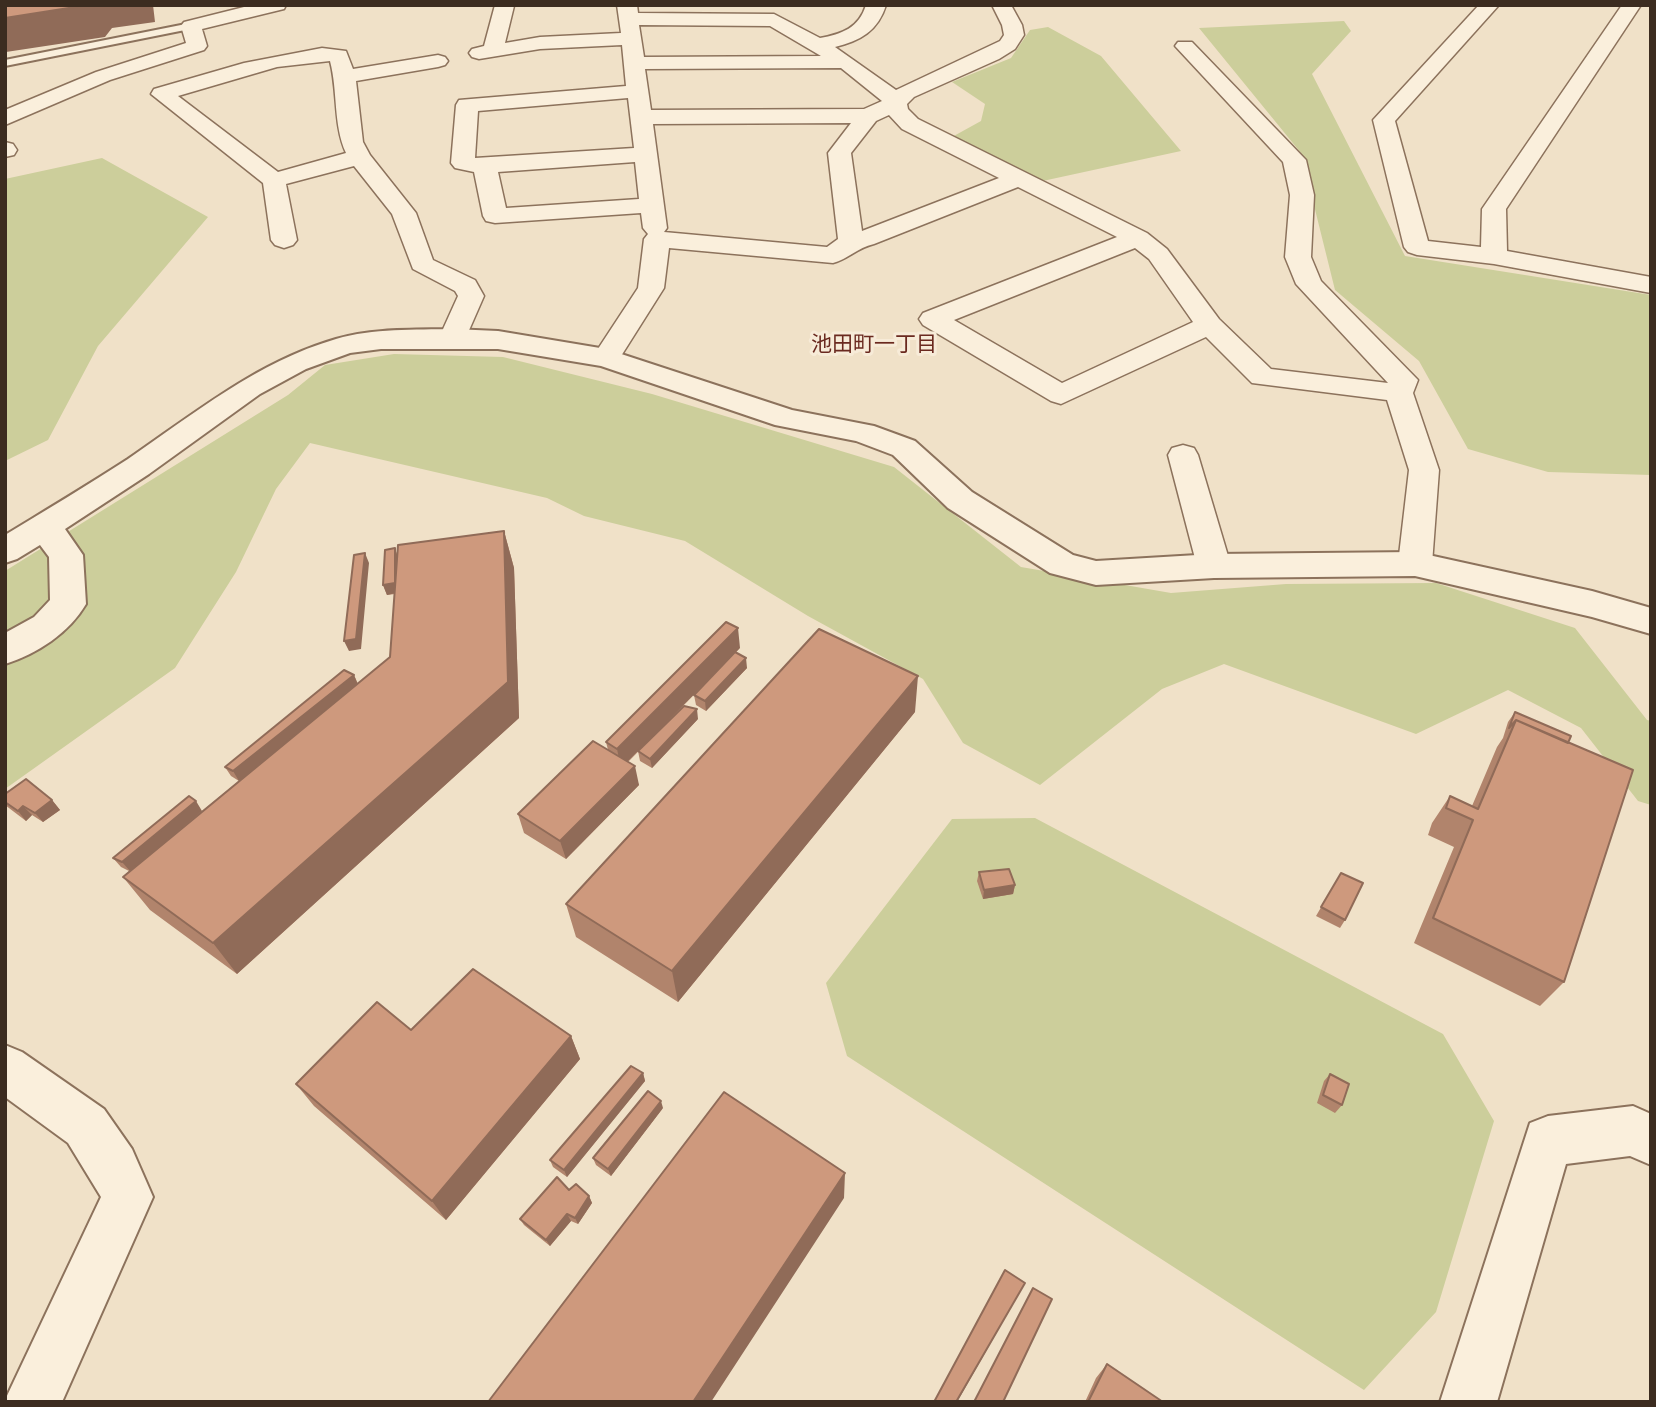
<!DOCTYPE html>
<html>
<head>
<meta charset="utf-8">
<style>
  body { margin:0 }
  #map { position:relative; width:1656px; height:1407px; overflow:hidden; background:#f0e1c8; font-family:"PT Serif",serif }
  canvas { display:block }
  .frame { position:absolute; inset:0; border:7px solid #3c2c20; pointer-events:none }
</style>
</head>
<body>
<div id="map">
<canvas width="1656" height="1407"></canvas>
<div class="frame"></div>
</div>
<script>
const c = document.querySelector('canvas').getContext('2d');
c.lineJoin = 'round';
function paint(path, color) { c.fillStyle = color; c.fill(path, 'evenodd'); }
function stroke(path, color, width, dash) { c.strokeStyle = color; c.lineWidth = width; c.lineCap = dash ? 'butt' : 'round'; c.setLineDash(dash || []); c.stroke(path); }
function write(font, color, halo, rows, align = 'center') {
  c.font = font + ' "PT Serif","Noto Sans JP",serif'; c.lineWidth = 6; c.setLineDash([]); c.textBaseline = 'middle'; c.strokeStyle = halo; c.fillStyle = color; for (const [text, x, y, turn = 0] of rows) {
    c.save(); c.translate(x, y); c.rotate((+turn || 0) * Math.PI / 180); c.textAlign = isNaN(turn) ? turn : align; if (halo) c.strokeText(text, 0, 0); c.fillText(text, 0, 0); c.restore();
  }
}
paint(new Path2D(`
  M1344 21 1351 31 1312 74 1405 256 1651 295V475L1548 472 1468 449 1419 361 1335 290 1301 153 1199 28Z
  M1048 27 1101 56 1181 151 1038 182 952 137 981 121 985 104 952 82 1011 58 1030 30Z
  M102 158 208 217 98 346 48 440 5 461V179Z
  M394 354 503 357 652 394 894 467 1021 567 1171 593 1286 584 1436 583 1575 628 1647 720 1651 721V805L1638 801 1581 728 1508 690 1416 734 1224 664 1162 689 1040 785 963 743 923 679 808 616 685 541 584 516 547 498 310 443 276 489 236 572 175 668 5 789V571L288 395 325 365Z
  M1035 818 1443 1034 1494 1121 1436 1312 1364 1390 847 1056 826 983 952 819Z`), '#ccce9b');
const service = new Path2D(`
  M191 23 196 26 195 28 5 66V60Z`);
const minor = new Path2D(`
  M252 5H286L284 9 202 29 207 46 204 50 110 80 5 125V110L96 72 186 43 181 26 184 22Z
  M495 5 514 6 505 43 540 37 621 33 617 5H637L638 13 774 14 820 38C842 34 859 28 866 5H886C878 31 860 41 835 47L896 90 1000 41 1004 35 1002 25 992 5H1011L1022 25 1024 35 1015 49 999 59 914 97 907 104 908 109 918 119 1147 233 1167 249 1219 319 1271 369 1388 383 1296 284 1285 257 1290 195 1283 162 1175 46 1178 42H1192L1306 160 1314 195 1311 257 1321 281 1418 380 1413 393 1439 470 1432 564 1427 572 1415 576 1403 572 1398 564 1409 470 1387 400 1252 383 1206 337 1061 404 1051 401 923 325 919 319 923 313 1117 237 1018 187 874 244C857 248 848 259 833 263L669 248 664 288 616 364 606 366 596 364 592 358 638 288 644 239 648 234 643 228 641 213 495 223 486 221 483 216 474 172 455 168 451 163 456 105 459 100 626 86 622 45 540 49 479 59 472 57 469 53 472 49 484 46ZM639 25 770 26 821 56 644 57ZM841 68 882 101 864 109 651 110 645 69ZM628 98 634 148 475 158 478 111ZM889 115 902 129 999 178 862 231 851 153 876 121ZM851 123 828 153 838 239 827 247 664 232 667 228 653 124ZM635 162 639 199 506 208 498 172ZM1135 248 1149 259 1193 322 1062 383 954 320Z
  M1479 5H1499L1395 121 1428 241 1481 247 1482 209 1622 5H1641L1506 209 1507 251 1651 277V293L1494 264 1417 255 1408 252 1404 247 1373 120Z
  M322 48 346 51 353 69 438 55 445 57 448 61 445 65 438 67 356 81 363 142 370 155 416 213 433 260 475 280 484 296 463 344 453 346 443 344 439 338 458 296 455 291 413 269 392 214 354 166 286 184 297 240 293 245 284 248 275 245 271 240 263 183 151 94 154 89 244 63ZM330 61C338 91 333 125 346 153L278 172 178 96 277 67Z
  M5 142 13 144 17 150 14 155 5 157Z
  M1183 445 1194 448 1198 455 1231 566 1226 574 1214 578 1202 574 1197 566 1168 455 1172 448Z`);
const tertiary = new Path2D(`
  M453 329 498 331 606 349 792 410 874 426 915 441 972 492 1073 555 1096 561 1214 554 1415 552 1592 591 1651 608V634L1592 617 1415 576 1214 578 1096 585 1050 573 948 508 893 455 856 441 775 425 601 366 498 349H381L350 353 306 369 260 394 149 474 65 529 83 555 86 604C69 633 37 654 5 664V633L34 617 50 600 49 557 40 545 17 559 5 563V535C46 510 88 485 128 459 195 413 257 362 336 339 373 328 415 330 453 329Z
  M5 1045 22 1052 104 1109 132 1149 153 1197 62 1402 5 1400 101 1197 68 1143 5 1097Z
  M1633 1106 1651 1114V1165L1630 1156 1566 1164 1497 1402H1440L1530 1123 1548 1116Z`);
stroke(service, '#8c725c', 4);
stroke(minor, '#8c725c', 3);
stroke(tertiary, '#8c725c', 4);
paint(service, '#faefdc');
paint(minor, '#faefdc');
paint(tertiary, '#faefdc');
paint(new Path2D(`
  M504 531 514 568 519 718 237 974 150 910 123 877 129 871 121 867 113 858 202 811 239 781 231 776 225 767 354 675 358 684 390 657 395 594 387 595 383 585 395 548 397 555Z
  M740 648 736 652 747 668 706 711 696 705 694 695 732 656 628 762 639 785 566 859 524 833 518 814 608 750 606 742Z
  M915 712 678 1002 576 937 566 904Z
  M1515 712 1568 743 1564 982 1540 1006 1414 943 1454 847 1428 835 1432 823 1450 796 1472 806 1497 747 1503 738 1508 722Z
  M698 719 652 768 640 761 638 751Z
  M5 794 52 800 60 810 43 822 32 815 26 821 5 805Z
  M979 872 1015 885 1013 894 983 899 977 881Z
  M1341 873 1345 920 1340 928 1316 916Z
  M411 1030 571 1036 580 1059 446 1220 314 1106 296 1084Z
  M643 1073 645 1081 567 1177 553 1167 550 1160Z
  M1330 1074 1342 1105 1335 1113 1317 1103 1324 1081Z
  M663 1108 611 1176 596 1165 593 1158Z
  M569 1190 589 1196 592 1203 578 1224 571 1221 550 1246 524 1225 520 1219Z
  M1107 1364 1163 1402H1085L1096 1378Z`), '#b1846c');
paint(new Path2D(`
  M88 5H153L155 22 112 28 105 37 6 52 5 57V18Z
  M504 531 514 568 519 718 237 974 213 943Z
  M395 548 398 558 400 592 387 595 383 585Z
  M365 553 369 563 361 649 349 651 344 641Z
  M738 628 740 648 621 768 617 749Z
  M746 658 747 668 706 711 705 701Z
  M354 675 358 685 239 781 233 771Z
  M918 676 915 712 678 1002 672 971Z
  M697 709 698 719 652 768 650 759Z
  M635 766 639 785 566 859 560 841Z
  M52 800 60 810 43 822 35 813Z
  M196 801 202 811 130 871 122 862Z
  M23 806 32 815 26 821 18 811Z
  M1015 885 1013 894 983 899 984 890Z
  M571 1036 580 1059 446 1220 432 1201Z
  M643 1073 645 1081 567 1177 564 1170Z
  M661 1101 663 1108 611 1176 608 1169Z
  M845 1173 844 1198 711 1402H693Z
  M589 1196 592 1203 578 1224 575 1218Z
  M567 1214 571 1221 550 1246 546 1240Z
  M1025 1283 957 1402H956Z`), '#906b58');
const building = new Path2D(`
  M5 5H88L5 18Z
  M504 531 508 682 213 943 123 877 390 657 398 545Z
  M395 548V583L383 585 385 550Z
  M365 553 356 639 344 641 354 555Z
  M726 622 738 628 617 749 606 742Z
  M819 629 918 676 672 971 566 904Z
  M735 652 746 658 705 701 694 695Z
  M344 670 354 675 233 771 225 767Z
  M684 706 697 709 650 759 638 751Z
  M1515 712 1571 736 1568 743 1516 720 1509 728Z
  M1516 720 1633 770 1564 982 1433 918 1473 820 1446 808 1450 796 1478 809Z
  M593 741 635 766 560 841 518 814Z
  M26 779 52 800 35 813 23 806 18 811 5 802V794Z
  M189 796 196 801 122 862 113 858Z
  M1009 869 1015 885 984 890 979 872Z
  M1341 873 1363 883 1345 920 1321 907Z
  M473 969 571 1036 432 1201 296 1084 377 1002 411 1030Z
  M631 1066 643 1073 564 1170 550 1160Z
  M1330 1074 1349 1084 1342 1105 1323 1095Z
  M648 1091 661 1101 608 1169 593 1158Z
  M724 1092 845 1173 693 1402H488Z
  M557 1177 569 1190 576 1184 589 1196 575 1218 567 1214 546 1240 520 1219Z
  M1005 1270 1025 1283 956 1402H934Z
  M1033 1288 1052 1299 1003 1402H974Z
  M1107 1364 1163 1402H1088Z`);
paint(building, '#ce997d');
stroke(building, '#906b58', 2);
write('21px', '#6a291f', '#f7ebd8', [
  ["池田町一丁目",874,345]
]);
</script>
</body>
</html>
